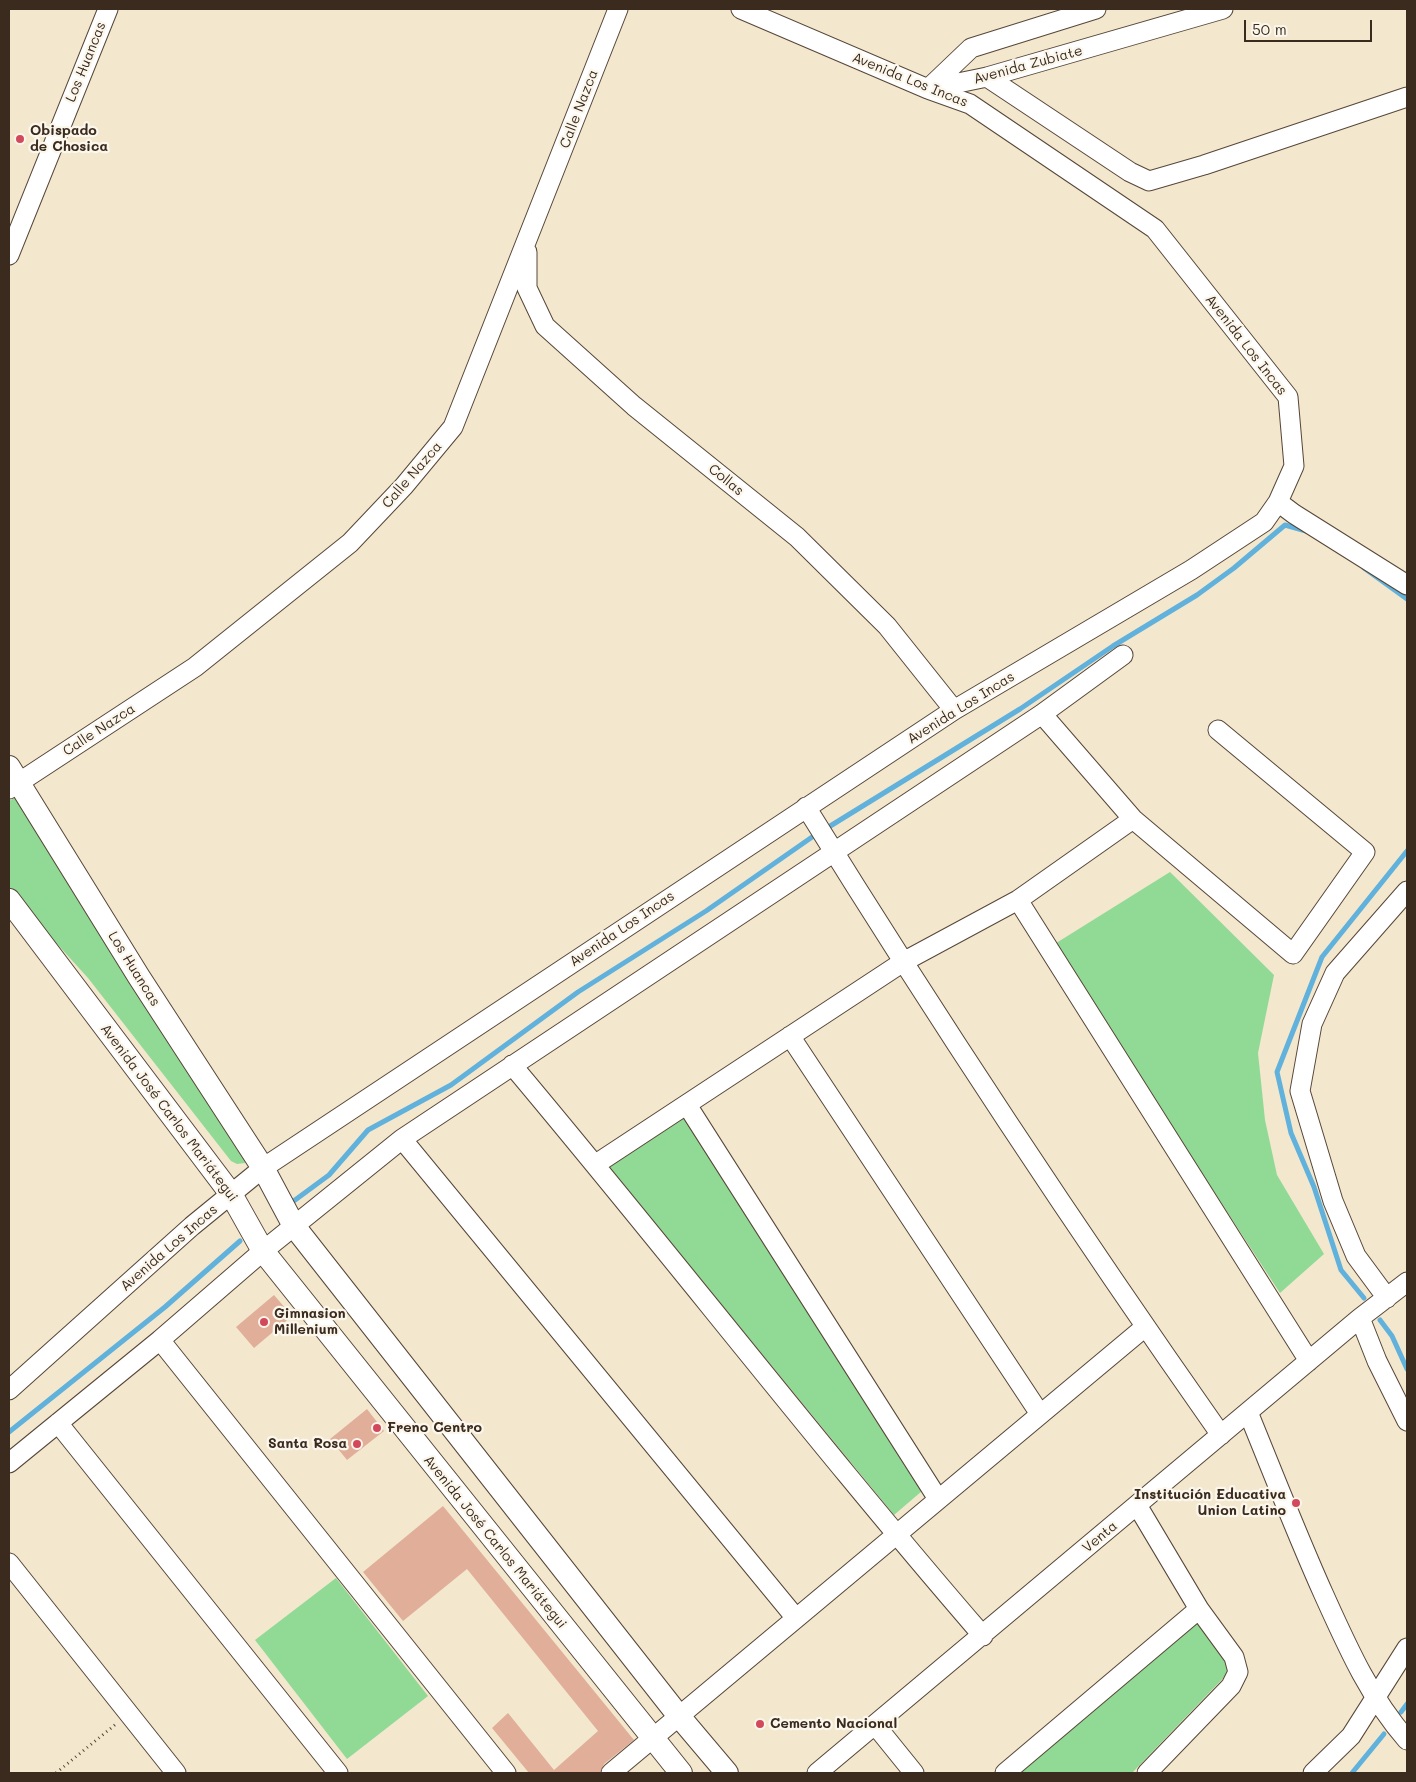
<!DOCTYPE html>
<html>
<head>
<meta charset="utf-8">
<style>
  body { margin:0 }
  #map { position:relative; width:1416px; height:1782px; overflow:hidden; background:#f3e7ce; font-family:Mali,sans-serif }
  canvas { display:block }
  .frame { position:absolute; inset:0; border:10px solid #3b2a1e; pointer-events:none }
  .scale { position:absolute; left:1244px; top:20px; width:128px; height:22px; box-sizing:border-box; border:2px solid #3b2a1e; border-top:0; padding-left:6px; font-size:15px; line-height:18px; white-space:nowrap; color:#3b2a1e; -webkit-text-stroke:4px #fbf7ec; paint-order:stroke }
</style>
</head>
<body>
<div id="map">
<canvas width="1416" height="1782"></canvas>
<div class="frame"></div>
<div class="scale">50 m</div>
</div>
<script>
const c = document.querySelector('canvas').getContext('2d');
c.lineJoin = 'round';
function paint(path, color) { c.fillStyle = color; c.fill(path, 'evenodd'); }
function stroke(path, color, width, dash) { c.strokeStyle = color; c.lineWidth = width; c.lineCap = dash ? 'butt' : 'round'; c.setLineDash(dash || []); c.stroke(path); }
function write(font, color, halo, rows, align = 'center') {
  c.font = font + ' Mali,sans-serif'; c.lineWidth = 4.5; c.setLineDash([]); c.textBaseline = 'middle'; c.strokeStyle = halo; c.fillStyle = color; for (const [text, x, y, turn = 0] of rows) {
    c.save(); c.translate(x, y); c.rotate((+turn || 0) * Math.PI / 180); c.textAlign = isNaN(turn) ? turn : align; if (halo) c.strokeText(text, 0, 0); c.fillText(text, 0, 0); c.restore();
  }
}
paint(new Path2D(`
  M29 789 247 1157 245 1163 237 1164 231 1161 88 978 9 891V801Z
  M1170 872 1274 975 1258 1053 1265 1120 1277 1175 1324 1254 1280 1293 1053 945Z
  M686 1114 922 1491 894 1515 608 1166Z
  M336 1578 428 1696 347 1759 255 1640Z
  M1198 1618 1231 1670 1132 1773H1015Z`), '#91da95');
stroke(new Path2D(`
  M1364 568 1407 599
  M827 828 1020 709 1113 646 1197 595 1234 568 1285 525 1306 531
  M291 1203 329 1175 368 1130 451 1085 578 992 706 911 815 835
  M1364 1298 1341 1270 1314 1187 1291 1133 1277 1072 1322 957 1407 851
  M1380 1320 1392 1336 1407 1369
  M9 1432 165 1307 240 1241
  M1401 1712 1407 1704
  M1352 1773 1384 1734`), '#60b1db', 5);
paint(new Path2D(`
  M274 1295 292 1316 254 1348 236 1327Z
  M367 1409 384 1431 347 1460 330 1439Z
  M443 1506 634 1740 604 1764 600 1773H529L492 1728 508 1713 554 1770 598 1731 467 1569 403 1621 363 1572Z`), '#e1af99');
const minor = new Path2D(`
  M987 77 1130 172 1149 181 1204 165 1407 97
  M928 89 971 48 1096 9
  M929 89 987 77 1223 9
  M527 252V288L545 326 634 406 797 537 887 626 954 710
  M9 255 108 9
  M1278 502 1294 514 1407 585
  M1042 714 1133 819 1293 954 1365 852 1218 730
  M9 789 195 667 350 543 404 486 453 427 618 9
  M806 807C938 1020 1077 1230 1221 1435
  M1018 900 1309 1361
  M790 1036 1040 1414
  M512 1065C671 1254 821 1449 983 1636
  M687 1105 938 1499
  M402 1139 795 1617
  M596 1164 903 962 1018 900 1133 819
  M1387 1298 1356 1256 1333 1201 1300 1091 1312 1024 1335 973 1407 891
  M1360 1318 1377 1361 1407 1421
  M160 1340 506 1773
  M9 1390 192 1226 263 1168 954 710 1191 570 1264 522 1278 502 1294 466 1288 397 1155 229 970 104 928 89 741 9
  M1248 1412C1273 1473 1297 1535 1324 1595 1348 1648 1369 1696 1407 1740
  M58 1423 338 1773
  M9 1463 160 1340 263 1251 402 1139 1042 714 1123 655
  M1137 1505 1199 1609 1234 1657 1238 1672 1231 1686 1147 1773
  M9 1563 176 1773
  M876 1726 914 1773
  M611 1773 1145 1327
  M817 1773 1360 1318 1407 1282
  M1005 1773 1199 1609
  M1313 1773 1351 1736 1407 1648`);
const major = new Path2D(`
  M9 767 139 977 263 1168 294 1226 678 1715 727 1773
  M9 900 231 1194 263 1251 681 1773`);
stroke(minor, '#574638', 21);
stroke(major, '#574638', 24);
stroke(new Path2D(`
  M56 1773 116 1724`), '#574638', 3, [1, 4]);
stroke(minor, '#fff', 19);
stroke(major, '#fff', 22);
for (const [x, y, r, color] of [
  [20,139,5,"#d1495b"],
  [264,1322,5,"#d1495b"],
  [377,1428,5,"#d1495b"],
  [357,1444,5,"#d1495b"],
  [1296,1503,5,"#d1495b"],
  [760,1724,5,"#d1495b"]
]) { const dot = new Path2D(); dot.arc(x, y, r, 0, 2 * Math.PI); c.fillStyle = color; c.fill(dot); stroke(dot, '#fbf7ec', 2); }
write('14px', '#3b2a1e', '#fbf7ec', [
  ["Los Huancas",86,62,-68],
  ["Avenida Zubiate",1028,65,-15],
  ["Avenida Los Incas",910,80,22],
  ["Calle Nazca",579,109,-69],
  ["Avenida Los Incas",1246,345,52],
  ["Calle Nazca",412,475,-49],
  ["Collas",726,480,39],
  ["Avenida Los Incas",961,708,-32],
  ["Calle Nazca",99,730,-33],
  ["Avenida Los Incas",622,929,-34],
  ["Los Huancas",134,969,58],
  ["Avenida José Carlos Mariátegui",169,1113,53],
  ["Avenida Los Incas",169,1248,-41],
  ["Venta",1100,1537,-40],
  ["Avenida José Carlos Mariátegui",495,1542,51]
]);
write('bold 14px', '#3b2a1e', '#fbf7ec', [
  ["Obispado",30,131],
  ["de Chosica",30,147],
  ["Gimnasion",274,1314],
  ["Millenium",274,1330],
  ["Freno Centro",387,1428],
  ["Santa Rosa",347,1444,"right"],
  ["Institución Educativa",1286,1495,"right"],
  ["Union Latino",1286,1511,"right"],
  ["Cemento Nacional",770,1724]
], 'left');
</script>
</body>
</html>
